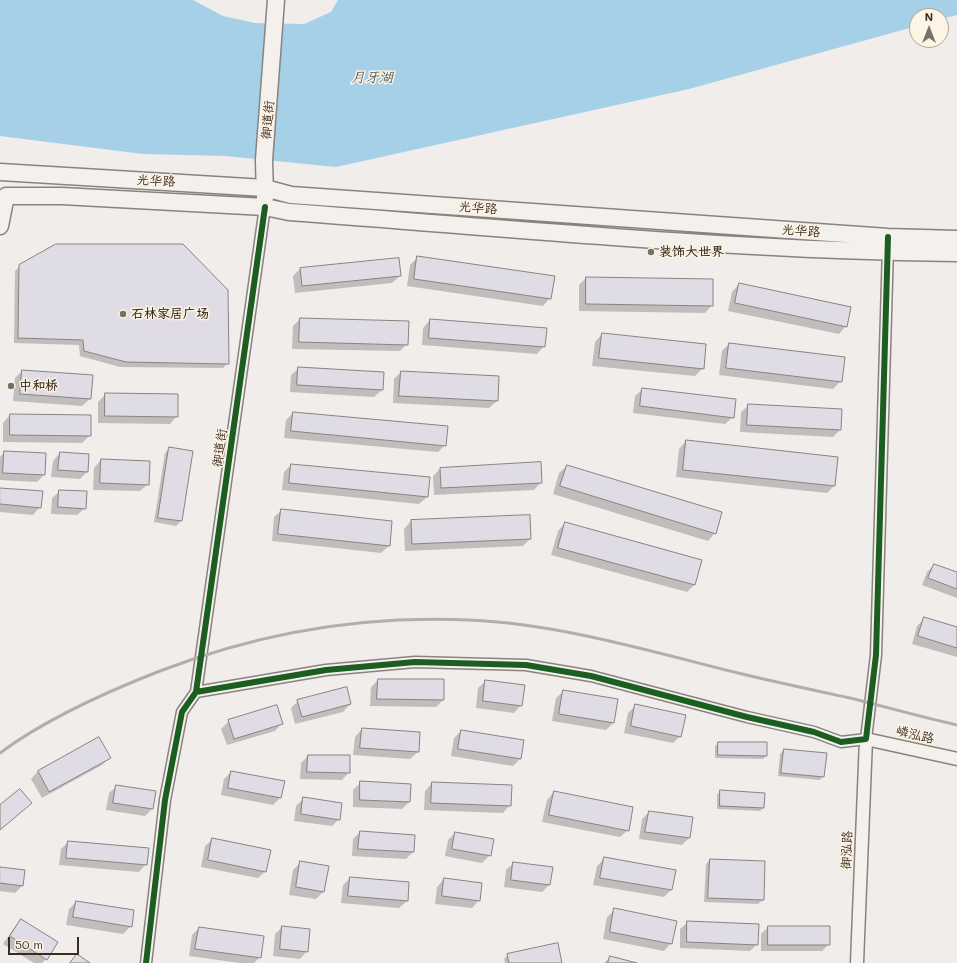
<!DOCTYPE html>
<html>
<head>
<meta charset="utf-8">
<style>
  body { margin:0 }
  #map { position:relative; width:957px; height:963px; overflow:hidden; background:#f0edeb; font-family:Mali,sans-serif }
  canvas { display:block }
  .north { position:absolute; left:909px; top:8px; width:40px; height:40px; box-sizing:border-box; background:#fcf5e5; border:1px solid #afa495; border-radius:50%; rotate:0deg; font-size:11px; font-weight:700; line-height:16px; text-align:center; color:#3b2a1e }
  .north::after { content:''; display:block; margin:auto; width:14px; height:18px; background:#7a6e66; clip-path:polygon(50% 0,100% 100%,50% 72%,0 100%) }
  .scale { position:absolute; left:8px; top:937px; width:71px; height:18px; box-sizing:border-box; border:2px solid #3b2a1e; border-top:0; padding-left:5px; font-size:12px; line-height:14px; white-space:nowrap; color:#3b2a1e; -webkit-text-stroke:3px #fcf5e5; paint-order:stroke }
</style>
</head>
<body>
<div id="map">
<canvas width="957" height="963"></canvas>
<div class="north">N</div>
<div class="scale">50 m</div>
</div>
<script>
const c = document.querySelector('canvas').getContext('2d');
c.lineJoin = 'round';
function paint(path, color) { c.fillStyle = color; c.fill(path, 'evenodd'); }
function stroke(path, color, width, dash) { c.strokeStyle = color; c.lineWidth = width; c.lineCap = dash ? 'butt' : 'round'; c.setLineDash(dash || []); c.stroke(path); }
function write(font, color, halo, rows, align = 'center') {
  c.font = font + ' Mali,"LXGW WenKai TC",sans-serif'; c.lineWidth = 3; c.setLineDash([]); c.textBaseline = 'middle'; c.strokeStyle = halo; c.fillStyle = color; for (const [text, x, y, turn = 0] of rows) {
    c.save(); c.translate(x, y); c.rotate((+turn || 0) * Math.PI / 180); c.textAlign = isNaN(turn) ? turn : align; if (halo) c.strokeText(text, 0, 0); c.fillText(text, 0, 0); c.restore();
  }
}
paint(new Path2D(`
  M0 0H193L223 16 255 23 304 24 331 12 338 0H957V15L941 19V16H917V26L689 89 336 167 226 156 143 154 0 136Z`), '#a6d0e8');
paint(new Path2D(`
  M418 257 550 298 543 306 407 286 410 265Z
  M20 266 228 363 223 368 120 367 80 356 79 345 14 343 15 271Z
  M300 269 400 276 392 283 295 293 293 276Z
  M586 278 712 305 705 313 579 311V285Z
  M739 284 846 326 839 334 728 311 732 292Z
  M300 319 407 344 400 351 292 349 293 326Z
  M430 320 544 346 537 354 422 345 423 328Z
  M602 334 703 368 695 376 592 366 595 342Z
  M729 344 841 381 833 389 719 375 722 351Z
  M299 368 382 390 374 397 290 392 291 375Z
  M22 371 92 376 90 399 82 406 13 401 15 378Z
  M401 372 498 377 497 401 489 408 393 403 394 379Z
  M643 389 733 417 725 424 633 413 635 396Z
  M106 394 177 416 170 424 98 423V402Z
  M749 405 840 430 833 437 740 432 741 412Z
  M293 413 445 445 438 452 284 438 286 420Z
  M10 415 90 435 82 443 3 442V423Z
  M686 441 834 486 827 493 676 477 679 449Z
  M170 448 192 452 181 521 176 526 154 522 165 453Z
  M5 452 44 475 37 482 0 480V457Z
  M60 453 87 472 80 479 51 477 53 461Z
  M101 460 148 484 140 491 93 490 94 468Z
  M291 465 427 497 419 504 282 490 284 472Z
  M567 466 715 533 708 541 553 494 559 473Z
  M440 469 541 482 534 490 434 495 433 476Z
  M0 489 40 507 33 515 0 512Z
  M60 491 85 508 77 515 51 514 52 498Z
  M282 510 391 522 389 546 381 553 272 541 274 517Z
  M529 516 530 539 523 546 405 551 404 529 411 521Z
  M565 523 701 561 694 585 687 592 551 555 558 531Z
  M934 565 957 574V598L922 585 927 572Z
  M924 619 957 628V657L912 644 917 626Z
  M378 680 443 700 436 707 370 706 371 687Z
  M486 681 521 705 514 713 476 708 478 688Z
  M564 691 613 723 606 730 552 721 556 698Z
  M298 701 350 704 343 712 295 724 291 708Z
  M636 705 680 736 673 743 624 733 628 713Z
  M229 721 282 723 275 731 227 745 221 729Z
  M362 729 419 733 418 752 410 759 353 755 355 737Z
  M461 731 523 740 520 759 513 766 451 756 454 738Z
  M98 738 109 758 102 765 42 798 31 779 38 771Z
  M719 743 766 756 763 759 715 758V746Z
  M784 750 823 776 820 780 778 776 780 754Z
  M308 756 349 772 342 780 300 779 301 763Z
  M231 772 283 781 280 798 273 805 221 795 224 779Z
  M361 782 409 802 402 809 353 807V790Z
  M432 783 510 805 503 813 424 810 425 791Z
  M117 786 155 792 152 809 145 816 106 810 109 793Z
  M721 791 763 808 760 811 717 809V795Z
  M554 792 628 830 620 837 542 822 547 800Z
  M304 798 339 819 332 826 294 821 296 806Z
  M649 812 689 838 682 845 639 839 642 819Z
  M360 832 413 852 406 859 352 856 353 839Z
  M455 833 490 855 482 863 445 856 448 840Z
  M213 839 266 871 258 878 201 867 205 846Z
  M68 842 146 864 139 872 59 865 61 849Z
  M604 859 675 871 671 890 664 897 593 885 597 866Z
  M710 860 763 900 758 904 704 902 706 864Z
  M301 862 323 892 316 899 289 895 293 870Z
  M514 863 549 885 542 892 504 887 506 870Z
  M0 868 22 886 15 893 0 891Z
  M350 878 408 883 407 901 399 908 341 903 343 885Z
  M444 879 479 900 472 908 435 904 437 887Z
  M76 902 131 926 123 934 66 925 69 909Z
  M615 910 671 943 664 951 603 939 607 917Z
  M21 920 46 959 42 963H34L3 944 14 928Z
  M688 922 757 944 750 951 680 948V929Z
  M282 927 307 951 300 959 273 956 275 934Z
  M768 927 829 944 822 951H761V934Z
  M199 928 263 936 260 957 254 963H240L189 956 192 935Z
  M508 955 561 963H505L504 959Z
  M610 957 633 963H604Z`), '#0003');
const building = new Path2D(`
  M56 244H183L228 290 229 364 126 362 84 351 83 340 18 338 19 265Z
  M417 256 555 276 551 299 414 279Z
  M399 258 401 276 302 286 300 268Z
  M586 277 713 279V306L586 304Z
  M739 283 851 307 847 327 735 303Z
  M300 318 409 321 408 345 299 342Z
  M430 319 547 328 545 347 429 338Z
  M602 333 706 344 704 369 599 358Z
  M729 343 845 357 842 382 726 368Z
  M298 367 384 372 383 390 297 385Z
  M22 370 93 375 91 399 20 394Z
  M401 371 499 376 498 401 399 396Z
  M642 388 736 399 734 418 640 406Z
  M105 393 178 394V417L105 416Z
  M748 404 842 409 841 430 747 425Z
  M293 412 448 426 446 446 291 431Z
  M10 414 91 415V436L10 435Z
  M686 440 838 457 835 486 683 470Z
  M169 447 193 451 182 521 158 518Z
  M4 451 46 453 45 475 3 473Z
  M60 452 89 454 88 472 58 470Z
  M101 459 150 461 149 485 100 483Z
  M541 462 542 483 441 488 440 468Z
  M291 464 430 477 428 497 289 483Z
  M567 465 722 512 716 534 560 486Z
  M0 488 43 491 41 508 0 504Z
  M59 490 87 491 86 509 58 507Z
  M281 509 392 521 390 546 278 534Z
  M530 515 531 539 412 544 411 520Z
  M565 522 702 560 695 585 558 548Z
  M934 564 957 572V589L928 578Z
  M924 617 957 627V648L918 636Z
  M378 679H444V700L377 699Z
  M485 680 525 685 522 706 483 701Z
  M347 687 351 704 302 717 297 700Z
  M563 690 618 699 614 723 559 714Z
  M635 704 686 715 681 737 631 726Z
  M277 705 283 724 234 739 228 720Z
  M362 728 420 732 419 752 360 748Z
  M461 730 524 740 521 759 458 749Z
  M99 737 111 758 49 792 38 771Z
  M718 742H767V756L718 755Z
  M784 749 827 753 824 777 781 773Z
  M308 755H350V773L307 772Z
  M231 771 285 781 281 798 228 788Z
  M360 781 411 784 410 802 360 800Z
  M432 782 512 785 511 806 431 803Z
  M116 785 156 791 153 809 113 803Z
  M20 789 32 803 0 830V805Z
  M720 790 765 793 764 808 720 806Z
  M554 791 633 807 629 831 549 815Z
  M303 797 342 803 340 820 301 814Z
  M649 811 693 817 690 838 645 832Z
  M360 831 415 835 414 852 358 849Z
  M455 832 494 839 491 856 452 849Z
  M212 838 271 850 266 872 208 860Z
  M68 841 149 848 147 865 66 858Z
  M604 857 676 870 672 890 600 878Z
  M710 859 765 861 764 900 708 898Z
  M300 861 329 866 324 892 296 887Z
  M513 862 553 867 550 885 511 880Z
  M0 867 25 870 23 886 0 883Z
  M350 877 409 882 408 901 348 896Z
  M444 878 482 883 480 901 442 896Z
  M76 901 134 910 132 927 73 917Z
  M614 908 677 921 672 944 610 932Z
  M21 919 58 942 47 960 10 936Z
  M687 921 759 924 758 945 687 942Z
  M282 926 310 929 308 952 280 949Z
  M768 926H830V945H768Z
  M199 927 264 936 261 958 195 949Z
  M558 943 562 963H509L507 954Z
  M77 954 90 963H70Z
  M610 956 637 963H608Z`);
paint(building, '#e0dce5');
stroke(building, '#88837f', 1);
const minor = new Path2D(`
  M196 692 265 207
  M146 963 165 800 182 712 196 692 326 670 415 662 526 665 591 676 747 717 814 732 841 742 866 739 876 655 888 247`);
const tertiary = new Path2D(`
  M857 963 866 739 957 759`);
const primary = new Path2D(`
  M0 172 265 188 291 195 888 237 957 239
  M265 198 264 160 276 0
  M0 226 6 196H62L265 207 289 212C511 228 734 251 957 253`);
stroke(minor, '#88837f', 13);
stroke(tertiary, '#88837f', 15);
stroke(primary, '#88837f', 19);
stroke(minor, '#f4f1ec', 10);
stroke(tertiary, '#f4f1ec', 12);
stroke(primary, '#f4f1ec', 16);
stroke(new Path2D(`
  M0 753C47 718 106 692 160 671 258 633 364 615 469 620 560 624 649 651 738 673 775 682 813 690 850 698 886 707 921 717 957 725`), '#b2aea9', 3);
stroke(new Path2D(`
  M196 692 265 207
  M146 963 165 800 182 712 196 692 326 670 415 662 526 665 591 676 747 717 814 732 841 742 866 739 876 655 888 237`), '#1b5e20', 6);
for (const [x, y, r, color] of [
  [651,252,4,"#7a6e66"],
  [123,314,4,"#7a6e66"],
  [11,386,4,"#7a6e66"]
]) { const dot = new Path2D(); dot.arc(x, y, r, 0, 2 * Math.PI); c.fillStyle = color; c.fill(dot); stroke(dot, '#fcf5e5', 1.5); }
write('13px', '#3b2a1e', '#fcf5e5', [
  ["御道街",268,120,-85],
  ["光华路",156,181,3],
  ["光华路",478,208,4],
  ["光华路",801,231,4],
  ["御道街",220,448,-82],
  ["嶙泓路",915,735,13],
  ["御泓路",847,850,-88]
]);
write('bold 13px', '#3b2a1e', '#fcf5e5', [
  ["装饰大世界",659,252],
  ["石林家居广场",131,314],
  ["中和桥",19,386]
], 'left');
write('italic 14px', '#52585a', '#fcf5e5', [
  ["月牙湖",372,78]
]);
</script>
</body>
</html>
